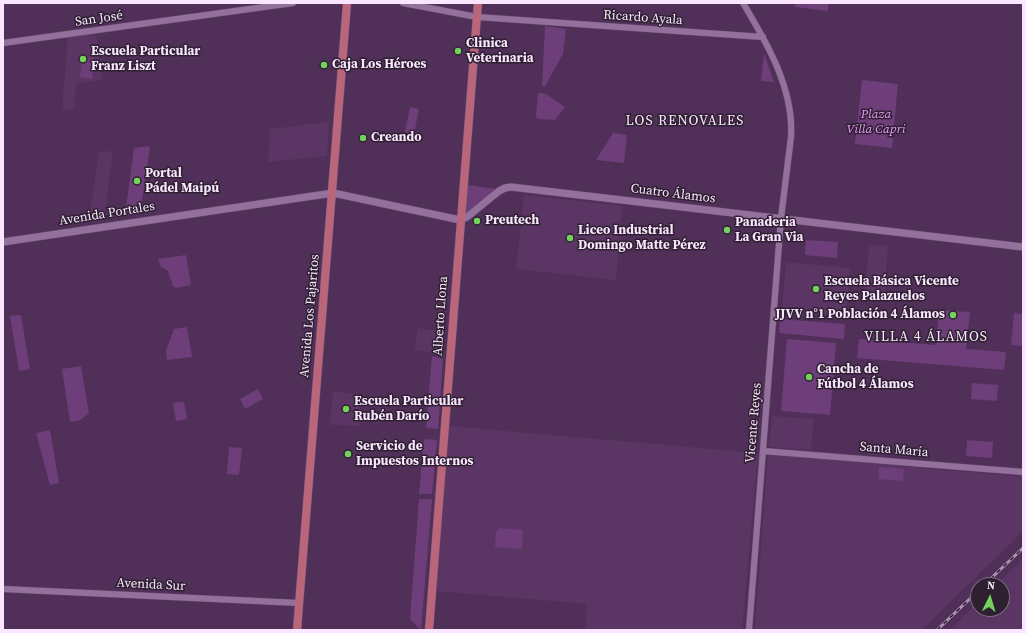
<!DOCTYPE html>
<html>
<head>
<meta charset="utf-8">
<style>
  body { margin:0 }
  #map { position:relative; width:1026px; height:633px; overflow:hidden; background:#503058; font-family:"Source Serif 4",serif }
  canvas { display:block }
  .frame { position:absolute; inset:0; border:4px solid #fae7ff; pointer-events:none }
  .north { position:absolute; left:970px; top:577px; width:40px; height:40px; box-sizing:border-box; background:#2e1f31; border:1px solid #806f83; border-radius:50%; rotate:5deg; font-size:11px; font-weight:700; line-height:16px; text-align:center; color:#fae7ff }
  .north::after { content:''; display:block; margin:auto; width:14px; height:18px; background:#74d25c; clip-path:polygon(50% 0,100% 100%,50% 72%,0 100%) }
</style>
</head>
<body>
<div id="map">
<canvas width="1026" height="633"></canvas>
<div class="frame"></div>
<div class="north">N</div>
</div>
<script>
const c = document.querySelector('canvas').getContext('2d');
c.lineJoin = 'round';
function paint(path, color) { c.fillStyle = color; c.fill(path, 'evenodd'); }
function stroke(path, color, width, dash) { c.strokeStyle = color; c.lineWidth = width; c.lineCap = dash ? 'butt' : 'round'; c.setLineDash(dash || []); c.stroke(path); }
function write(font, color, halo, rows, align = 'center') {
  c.font = font + ' "Source Serif 4",serif'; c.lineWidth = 3; c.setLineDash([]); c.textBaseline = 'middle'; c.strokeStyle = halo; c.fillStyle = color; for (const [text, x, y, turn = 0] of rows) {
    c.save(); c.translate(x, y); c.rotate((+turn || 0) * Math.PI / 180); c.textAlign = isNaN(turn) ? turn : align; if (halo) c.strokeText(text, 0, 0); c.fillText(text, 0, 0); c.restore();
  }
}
paint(new Path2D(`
  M96 34 102 80 76 84 74 109 62 110 68 37Z
  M329 122 327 156 268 162 270 129Z
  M113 151 104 218 89 220 99 152Z
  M524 195 622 206 616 280 516 269Z
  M869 245 888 246 884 298 865 297Z
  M786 262 850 268 846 316 782 310Z
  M418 328 443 332 440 354 414 350Z
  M333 391 361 395 359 426 332 425 330 423Z
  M772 416 814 419 811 450 769 447Z
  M448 426 758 453 742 630H585L587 604 436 591Z
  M768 454 1023 477V531L922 630H755Z
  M1023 559V630H949L978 603V609H1002V585H996Z`), '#5b3664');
paint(new Path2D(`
  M795 3H829L828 10 826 11 796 7 795 6Z
  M545 26 566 29 563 54 545 86H542Z
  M764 53 774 82 761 81Z
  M82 57 94 58 92 79 80 77Z
  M862 80 898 84 892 148 855 144Z
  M538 93H540L546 94 565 107 555 120 538 119 536 117Z
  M410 107 419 109 414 134 405 132Z
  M613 133 627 135 624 163 596 160Z
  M150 146 140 214 125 216 134 148Z
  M467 185 496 189 465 213Z
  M806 240 838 242 837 258 805 255Z
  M186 255 191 285 176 288 173 286 168 271 161 267 158 259Z
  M939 310 970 312 966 349 1006 352 1004 370 857 358 859 339 936 345Z
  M1014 313 1023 314V346L1011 345Z
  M21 315 30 369 19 371 10 316Z
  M780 319 845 324 844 339 779 333Z
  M187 327 192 357 167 360 166 350 174 329Z
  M787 339 836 343 830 415 781 411Z
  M432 356 443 359 438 429 426 428Z
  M81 366 89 413 80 420 70 422 62 369Z
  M972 383 998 385 997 401 971 399Z
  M258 389 263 399 245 409 240 399Z
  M184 402 187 419 176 421 173 403Z
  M50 430 59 483 50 485 36 433Z
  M424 439 437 440 432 494H419Z
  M967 440 993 442 992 458 966 456Z
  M229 447 242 448 239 475 227 474Z
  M879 467 904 469 903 481 878 479Z
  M419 499H432L421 630 410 619Z
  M500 528 521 530 523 532 522 549 495 547 496 532Z`), '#6e3e7a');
const tertiary = new Path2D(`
  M403 3 477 17 763 37
  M743 3C767 43 794 89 791 137L781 218 749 630
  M3 43 293 3
  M763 451 1023 472
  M3 589 299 603`);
const secondary = new Path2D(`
  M3 242 333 193 460 220 467 217 499 191 505 188 511 187 1023 247`);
const primary = new Path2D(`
  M297 630 347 3
  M429 630 478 3`);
stroke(tertiary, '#684d6f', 7);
stroke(secondary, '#684d6f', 8);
stroke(primary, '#684d6f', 9);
stroke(tertiary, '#94719c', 6);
stroke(secondary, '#94719c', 7);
stroke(primary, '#b9667a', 8);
const rail = new Path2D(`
  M984 585 1023 548
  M937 630 978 591`);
stroke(rail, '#ac93b3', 3);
stroke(rail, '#2e1f31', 1.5, [4.5]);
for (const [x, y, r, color] of [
  [458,51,4,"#74d25c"],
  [83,59,4,"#74d25c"],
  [324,65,4,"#74d25c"],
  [363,138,4,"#74d25c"],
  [137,181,4,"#74d25c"],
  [477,221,4,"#74d25c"],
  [727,230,4,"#74d25c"],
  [570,238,4,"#74d25c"],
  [816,289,4,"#74d25c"],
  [953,315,4,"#74d25c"],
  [809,377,4,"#74d25c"],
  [346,409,4,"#74d25c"],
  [348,454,4,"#74d25c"]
]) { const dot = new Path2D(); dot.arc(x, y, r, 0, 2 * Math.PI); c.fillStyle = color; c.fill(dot); stroke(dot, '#2e1f31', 1.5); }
write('13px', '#fae7ff', '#2e1f31', [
  ["Ricardo Ayala",643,18,4],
  ["San José",99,19,-8],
  ["Cuatro Álamos",673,194,7],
  ["Avenida Portales",107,214,-9],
  ["Avenida Los Pajaritos",310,316,-85],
  ["Alberto Llona",441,316,-86],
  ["Vicente Reyes",754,423,-85],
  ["Santa María",894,450,5],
  ["Avenida Sur",151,585,3]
]);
write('bold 13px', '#fae7ff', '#2e1f31', [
  ["Clinica",466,44],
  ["Veterinaria",466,59],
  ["Escuela Particular",91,52],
  ["Franz Liszt",91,67],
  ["Caja Los Héroes",332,65],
  ["Creando",371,138],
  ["Portal",145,174],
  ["Pádel Maipú",145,189],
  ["Preutech",485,221],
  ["Panaderia",735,223],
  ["La Gran Via",735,238],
  ["Liceo Industrial",578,231],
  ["Domingo Matte Pérez",578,246],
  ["Escuela Básica Vicente",824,282],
  ["Reyes Palazuelos",824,297],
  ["JJVV n°1 Población 4 Álamos",945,315,"right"],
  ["Cancha de",817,370],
  ["Fútbol 4 Álamos",817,385],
  ["Escuela Particular",354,402],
  ["Rubén Darío",354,417],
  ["Servicio de",356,447],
  ["Impuestos Internos",356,462]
], 'left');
write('italic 13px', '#e89efa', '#2e1f31', [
  ["Plaza",876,115],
  ["Villa Capri",876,130]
]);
c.letterSpacing = '1px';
write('14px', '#fae7ff', '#2e1f31', [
  ["LOS RENOVALES",685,121],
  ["VILLA 4 ÁLAMOS",926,337]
]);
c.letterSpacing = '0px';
</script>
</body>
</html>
